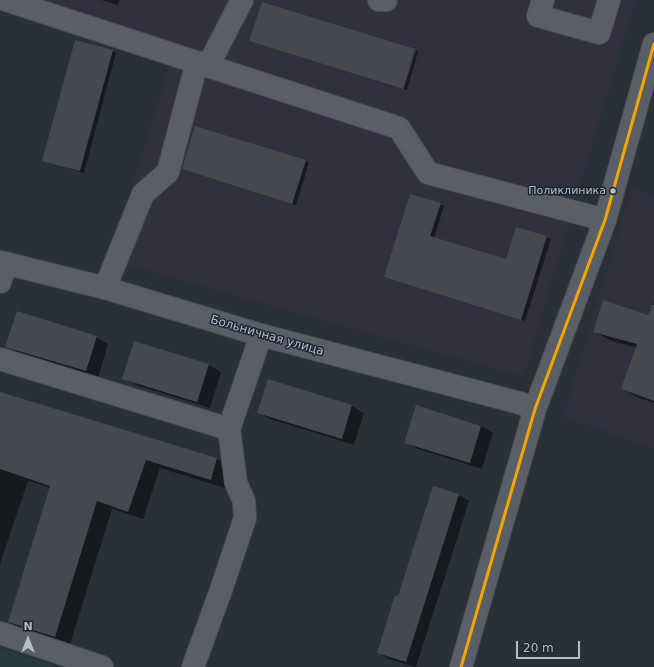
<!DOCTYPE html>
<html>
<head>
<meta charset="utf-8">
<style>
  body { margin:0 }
  #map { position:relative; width:654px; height:667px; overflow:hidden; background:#2a3038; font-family:"DejaVu Sans",sans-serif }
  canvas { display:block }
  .north { position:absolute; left:8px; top:619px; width:40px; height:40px; -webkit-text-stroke:3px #1d2633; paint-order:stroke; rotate:0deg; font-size:11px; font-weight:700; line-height:16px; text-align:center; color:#b4bcc9 }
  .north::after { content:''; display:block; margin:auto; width:14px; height:18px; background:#b4bcc9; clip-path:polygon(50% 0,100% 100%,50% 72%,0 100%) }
  .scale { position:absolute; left:516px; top:641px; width:64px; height:18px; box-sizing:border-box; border:2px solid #b4bcc9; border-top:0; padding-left:5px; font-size:12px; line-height:14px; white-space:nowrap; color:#b4bcc9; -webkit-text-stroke:3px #1d2633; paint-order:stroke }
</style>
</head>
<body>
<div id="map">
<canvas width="654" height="667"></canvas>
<div class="north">N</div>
<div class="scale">20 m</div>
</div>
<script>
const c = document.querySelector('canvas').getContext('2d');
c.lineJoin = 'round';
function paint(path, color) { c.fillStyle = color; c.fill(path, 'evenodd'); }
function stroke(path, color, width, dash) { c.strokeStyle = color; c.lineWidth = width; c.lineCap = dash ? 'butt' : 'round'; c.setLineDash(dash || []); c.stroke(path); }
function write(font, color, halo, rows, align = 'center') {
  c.font = font + ' "DejaVu Sans",sans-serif'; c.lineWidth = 3; c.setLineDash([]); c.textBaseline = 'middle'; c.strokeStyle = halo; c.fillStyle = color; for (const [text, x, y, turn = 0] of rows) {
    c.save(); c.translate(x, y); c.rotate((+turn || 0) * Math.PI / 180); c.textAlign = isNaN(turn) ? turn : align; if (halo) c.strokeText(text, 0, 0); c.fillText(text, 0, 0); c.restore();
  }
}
paint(new Path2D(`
  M46 0H636L572 211 524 377 110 260 170 63 39 23Z
  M632 188 654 196V448L563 417Z`), '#31303e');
paint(new Path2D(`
  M0 648 56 667H0Z`), '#273a3e');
paint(new Path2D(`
  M101 0H120L118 5Z
  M250 41 414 50 402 89Z
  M416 50 418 52 407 90 404 89Z
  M113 51 116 53 84 173 44 160Z
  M306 161 309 163 296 205 183 169Z
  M440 204 444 206 434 238 506 261 517 228 551 239 525 321 385 277Z
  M654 302V403L637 397 622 389 637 348 609 340 594 331 649 316Z
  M96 337 108 344 98 378 19 353 7 346Z
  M209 365 221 372 210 408 136 385 124 378Z
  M268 380 352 406 364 413 354 445 270 419 258 412Z
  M0 393 217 459 232 467 225 488 160 468 143 519 112 509 70 644 24 630 9 622 50 488 28 481 0 564Z
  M417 406 481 426 493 433 482 469 418 449 406 442Z
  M433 488 459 495 469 501 416 667H415L389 659 379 653 399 598Z`), '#0007');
paint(new Path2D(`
  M262 2 415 49 403 89 249 41Z
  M75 40 113 50 80 171 42 161Z
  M195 126 306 160 292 204 182 169Z
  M410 194 441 203 430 236 506 259 516 227 547 236 521 320 384 277Z
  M603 300 648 315 652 305H654V401L621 389 637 344 593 332Z
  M17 311 97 336 86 371 5 347Z
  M134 341 209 364 197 402 122 379Z
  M268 379 352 405 342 439 257 413Z
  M0 392 217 458 211 480 146 460 128 512 97 501 55 637 8 622 50 486 0 469Z
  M416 405 481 426 470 463 404 443Z
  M433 486 459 494 406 662 377 653 395 595 398 596Z`), '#444950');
const minor = new Path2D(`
  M6 0 208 66 242 0
  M379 0H386
  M543 0 538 16 599 33 609 0
  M208 66 399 128 428 173 605 220
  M0 262 105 288 261 335 520 403 535 409
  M0 282 6 263
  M105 288 143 194 168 172 197 62
  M0 359 229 429 261 335
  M0 633 102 667
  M193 667 221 590 245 518 244 501 236 483 229 429
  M461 667 535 409 605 220 654 44`);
stroke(minor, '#484c53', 24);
stroke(minor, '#5a5e66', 22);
stroke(new Path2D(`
  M461 667 535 409 605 220 654 44`), '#f7a600', 3);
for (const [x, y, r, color] of [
  [613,191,3.5,"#b4bcc9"]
]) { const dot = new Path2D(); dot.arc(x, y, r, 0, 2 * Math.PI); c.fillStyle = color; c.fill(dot); stroke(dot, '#1d2633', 1.5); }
write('11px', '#b4bcc9', '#1d2633', [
  ["Поликлиника",606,191]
], 'right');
write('12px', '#b4bcc9', '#1d2633', [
  ["Больничная улица",267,336,16]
]);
</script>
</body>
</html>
